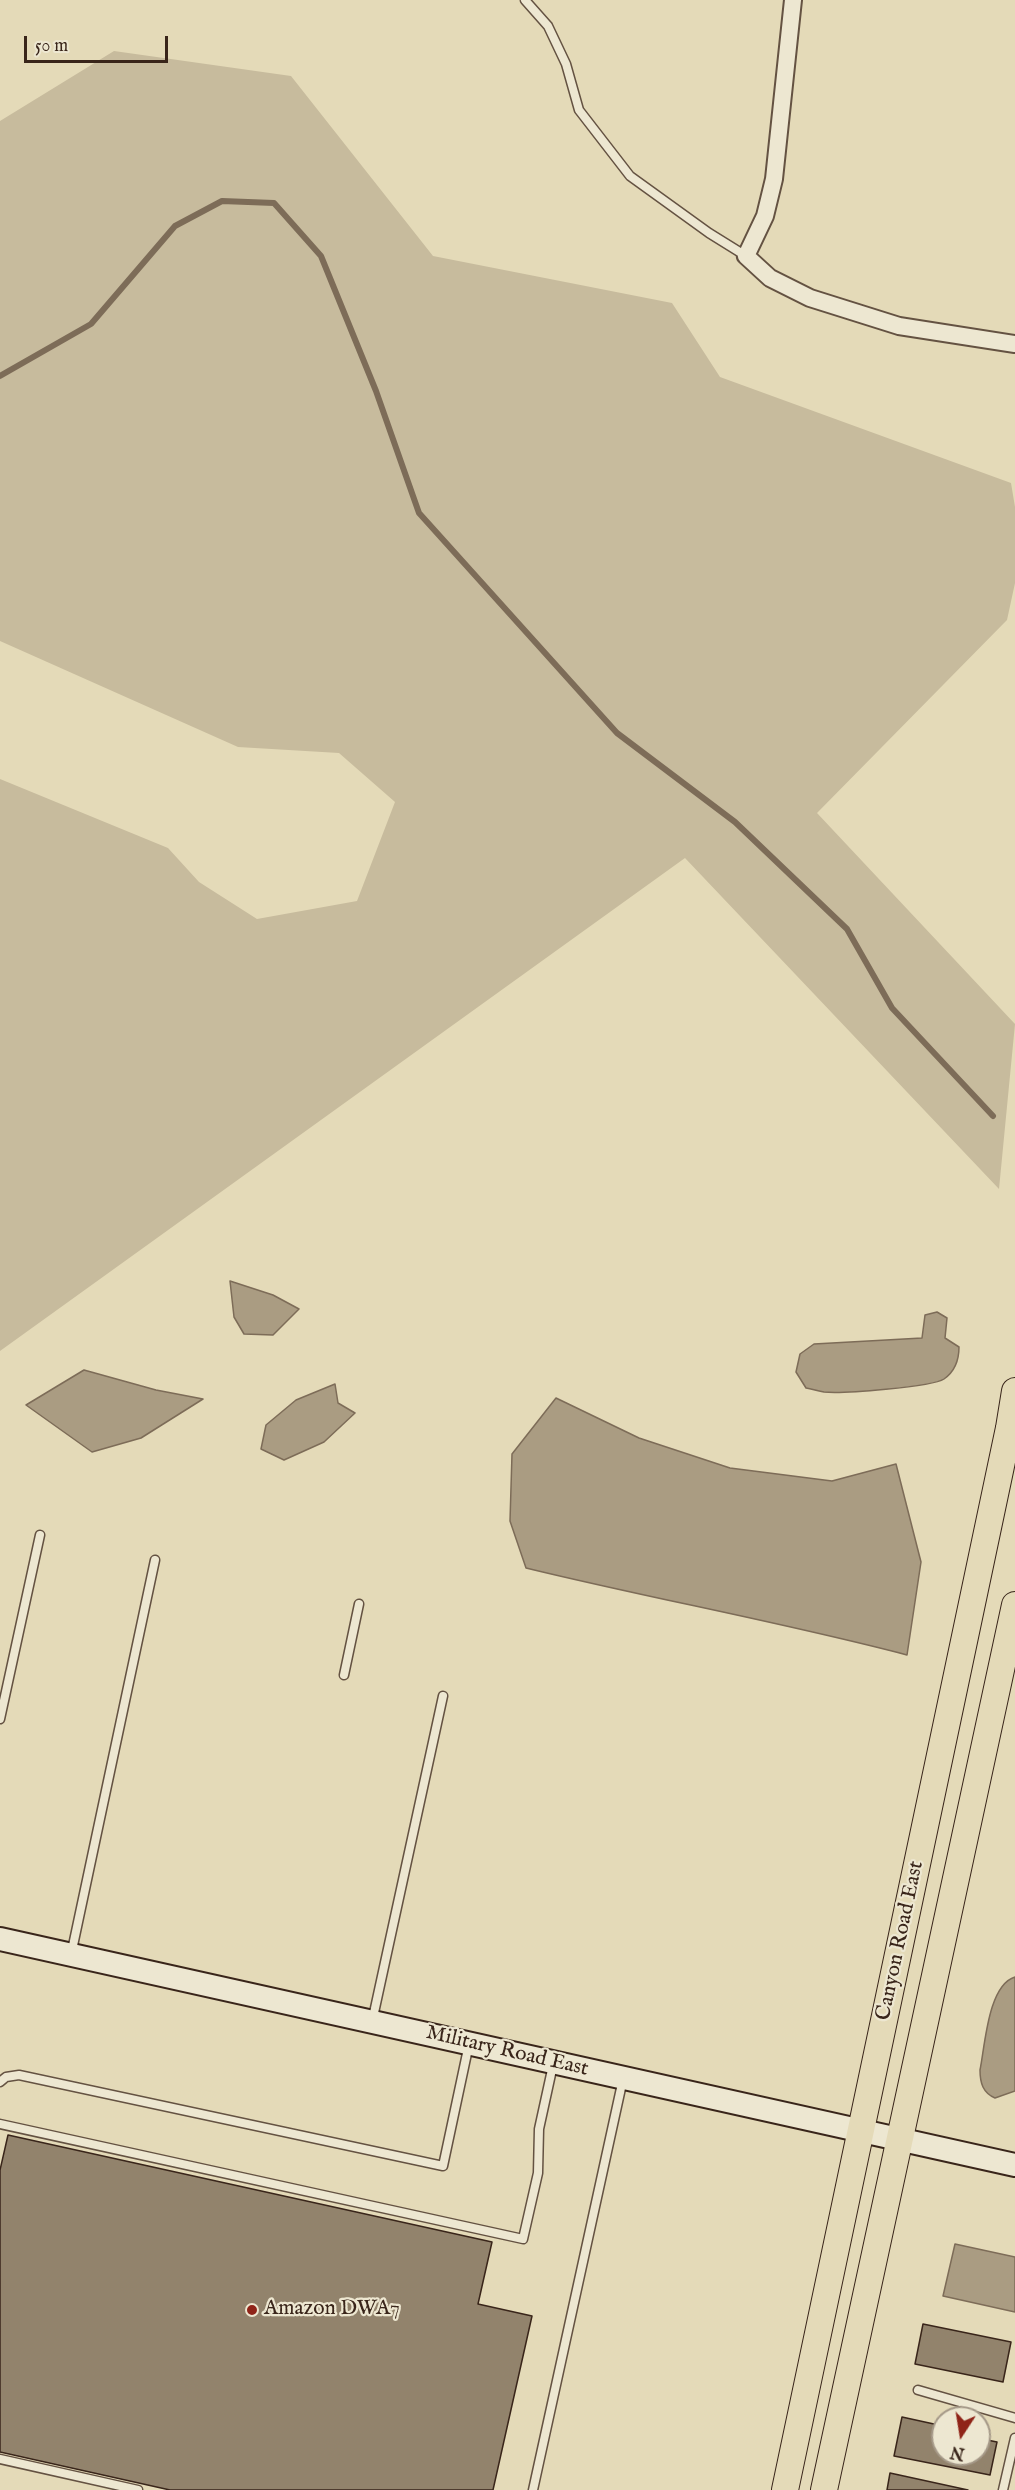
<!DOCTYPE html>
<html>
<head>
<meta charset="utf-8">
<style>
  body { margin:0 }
  #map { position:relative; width:1015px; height:2490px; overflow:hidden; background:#e4dab8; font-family:"IM FELL English",serif }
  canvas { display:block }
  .north { position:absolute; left:931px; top:2406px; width:60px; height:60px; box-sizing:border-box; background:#ede7d1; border:2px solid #a59988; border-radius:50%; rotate:192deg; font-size:16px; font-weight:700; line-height:24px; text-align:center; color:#39251a }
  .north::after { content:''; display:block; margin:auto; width:21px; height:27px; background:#8f2418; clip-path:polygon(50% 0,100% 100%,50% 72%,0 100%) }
  .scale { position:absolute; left:24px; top:36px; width:144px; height:27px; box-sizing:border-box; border:3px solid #39251a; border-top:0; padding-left:8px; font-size:18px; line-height:21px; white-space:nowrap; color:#39251a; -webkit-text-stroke:4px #ede7d1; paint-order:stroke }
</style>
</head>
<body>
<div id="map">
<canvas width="1015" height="2490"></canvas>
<div class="north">N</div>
<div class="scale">50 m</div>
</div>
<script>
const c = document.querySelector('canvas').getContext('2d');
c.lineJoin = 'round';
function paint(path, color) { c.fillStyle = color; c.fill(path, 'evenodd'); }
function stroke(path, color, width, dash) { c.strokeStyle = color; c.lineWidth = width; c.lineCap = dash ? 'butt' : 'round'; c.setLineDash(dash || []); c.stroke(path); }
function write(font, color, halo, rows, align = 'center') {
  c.font = font + ' "IM FELL English",serif'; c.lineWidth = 4.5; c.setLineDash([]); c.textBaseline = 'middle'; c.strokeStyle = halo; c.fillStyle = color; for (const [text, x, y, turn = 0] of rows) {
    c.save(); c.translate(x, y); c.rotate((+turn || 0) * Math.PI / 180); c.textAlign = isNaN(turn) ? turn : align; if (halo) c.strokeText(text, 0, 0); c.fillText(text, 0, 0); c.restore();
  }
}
paint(new Path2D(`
  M114 51 291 76 433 256 672 303 720 377 1011 483 1015 507V583L1007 620 817 813 1015 1024 999 1189 685 858 0 1351V779L168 848 199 882 257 919 357 901 395 802 339 753 238 747 0 641V121Z`), '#c7bb9d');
const water = new Path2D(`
  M230 1281 273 1295 299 1309 273 1335 244 1334 234 1317Z
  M937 1312 947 1318 945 1338 959 1347C959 1360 954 1372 944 1379 932 1387 841 1394 824 1392 818 1391 812 1389 806 1388L796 1372 800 1354 814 1344 922 1338 925 1315Z
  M84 1370 156 1390 203 1399 141 1438 92 1452 26 1405Z
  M335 1384 338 1403 355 1413 324 1442 284 1460 261 1449 266 1425 296 1400Z
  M556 1398 639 1438 730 1468 832 1481 896 1464 921 1562 907 1655C781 1622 653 1599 526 1568L510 1521 512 1454Z
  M1015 1977V2091L995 2098C983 2093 980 2083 980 2070 985 2046 988 1985 1015 1977Z
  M955 2244 1015 2257V2312L943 2296Z`);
paint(water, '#aa9c82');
stroke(water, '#7d6c58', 1.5);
stroke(new Path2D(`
  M0 376 91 324 175 226 222 201 274 203 321 256 376 391 419 513 617 733 735 822 847 929 892 1008 993 1116`), '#7d6c58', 6);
const building = new Path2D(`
  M8 2135 492 2242 478 2304 532 2316 493 2490H170L0 2452V2170Z
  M923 2324 1011 2342 1003 2382 915 2364Z
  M902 2417 943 2426V2454H979V2433L988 2435 987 2440 997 2442 990 2475 894 2456Z
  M890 2473 968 2490H887Z`);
paint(building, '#92836c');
stroke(building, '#39251a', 1.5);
const lane = new Path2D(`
  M525 0 548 26 566 64 579 110 630 176 709 233 746 256
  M344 1675 359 1604
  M0 1719 40 1535
  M71 1955 155 1560
  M372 2022 443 1696
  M0 2082 6 2077 19 2075 443 2166 469 2044
  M0 2124 523 2239 538 2173 539 2129 553 2065
  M918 2390 1015 2418
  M0 2459 138 2490
  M533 2490 623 2079
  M1003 2490 1015 2438`);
const street = new Path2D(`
  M793 0 774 179 765 216 746 256 770 278 810 298 899 326 1015 344`);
const secondary = new Path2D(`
  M0 1939 1015 2165`);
const primary = new Path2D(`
  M785 2490 1009 1428 1015 1391
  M824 2490 1015 1605`);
stroke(lane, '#645242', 11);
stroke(street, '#645242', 20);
stroke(secondary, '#39251a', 26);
stroke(primary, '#39251a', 28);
stroke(lane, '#ede7d1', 8);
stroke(street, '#ede7d1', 16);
stroke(secondary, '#ede7d1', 22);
stroke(primary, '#e4dab8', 26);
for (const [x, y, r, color] of [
  [252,2310,6,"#8f2418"]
]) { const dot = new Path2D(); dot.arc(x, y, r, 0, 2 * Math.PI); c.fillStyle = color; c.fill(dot); stroke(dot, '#ede7d1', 2); }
write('21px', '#39251a', '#ede7d1', [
  ["Canyon Road East",901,1941,-78],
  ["Military Road East",507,2052,13]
]);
write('21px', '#39251a', '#ede7d1', [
  ["Amazon DWA7",264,2310]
], 'left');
</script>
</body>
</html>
